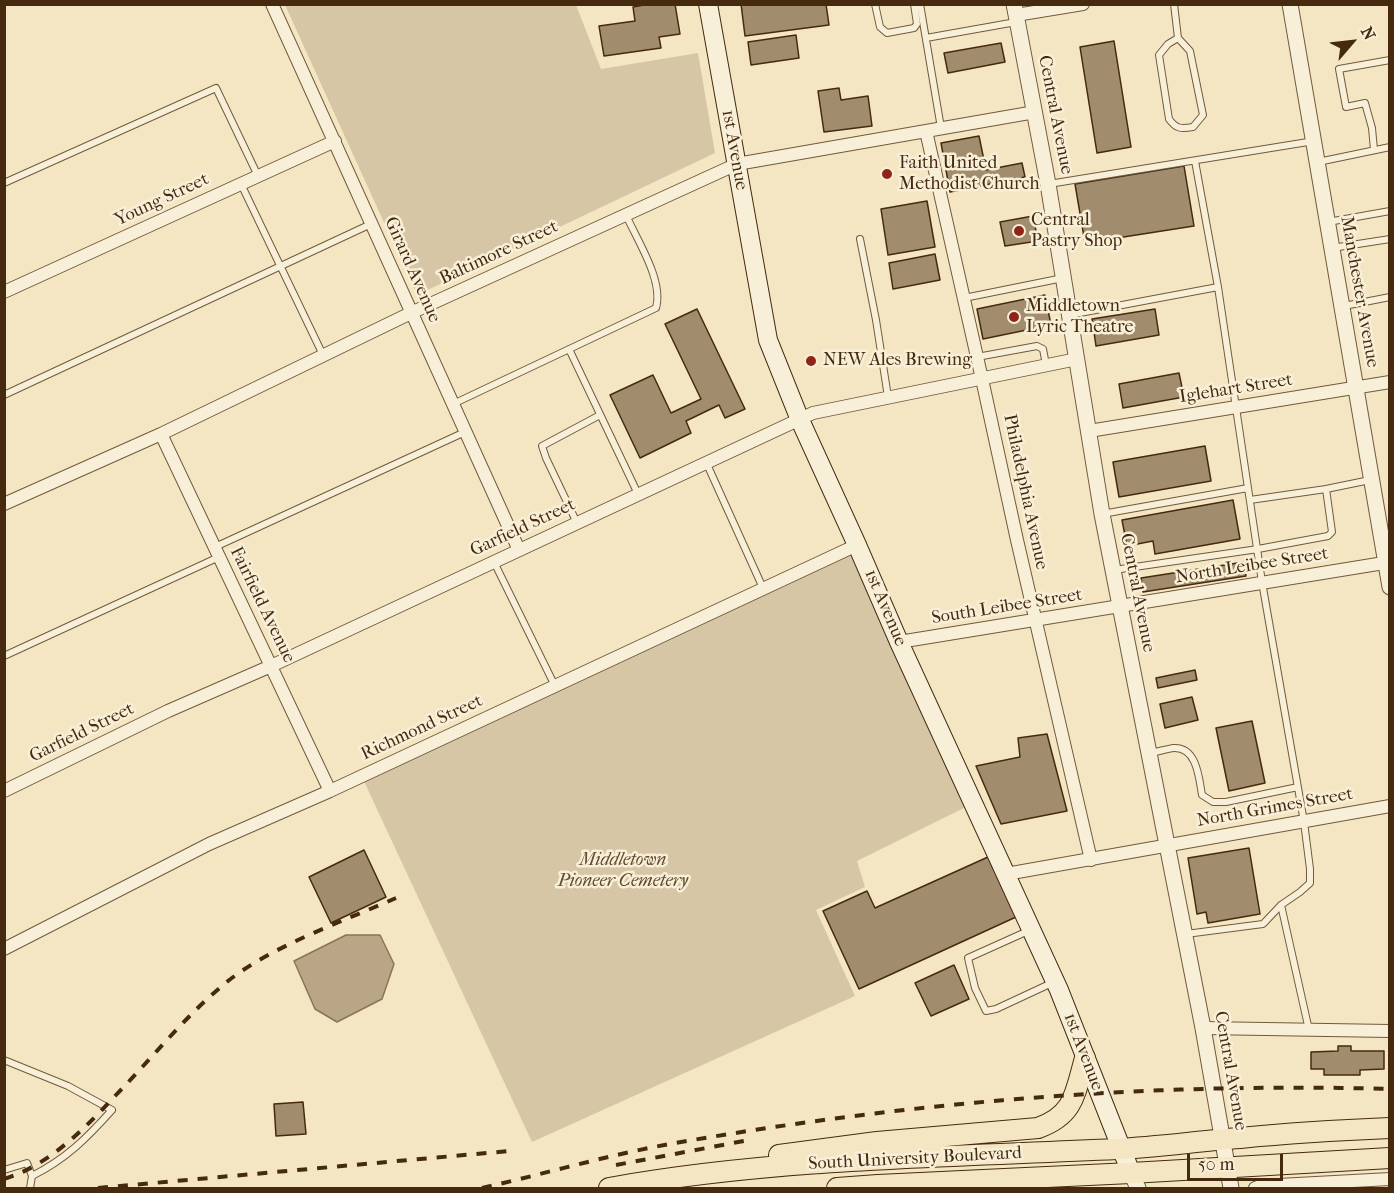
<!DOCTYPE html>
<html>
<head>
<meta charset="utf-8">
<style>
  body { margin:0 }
  #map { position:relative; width:1394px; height:1193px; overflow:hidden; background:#f5e6c3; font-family:"IM FELL French Canon",serif }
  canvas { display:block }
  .frame { position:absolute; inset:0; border:6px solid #452a10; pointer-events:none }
  .north { position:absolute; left:1322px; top:12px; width:60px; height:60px; -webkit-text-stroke:4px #f8efd8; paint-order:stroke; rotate:62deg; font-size:16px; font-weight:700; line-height:24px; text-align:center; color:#452a10 }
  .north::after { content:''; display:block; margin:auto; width:21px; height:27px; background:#452a10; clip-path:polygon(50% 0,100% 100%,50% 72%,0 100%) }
  .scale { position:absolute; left:1187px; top:1154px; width:96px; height:27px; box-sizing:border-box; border:3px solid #452a10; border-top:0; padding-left:8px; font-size:18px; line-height:21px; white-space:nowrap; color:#452a10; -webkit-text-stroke:4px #f8efd8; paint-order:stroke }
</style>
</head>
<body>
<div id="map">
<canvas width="1394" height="1193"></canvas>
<div class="frame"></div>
<div class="north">N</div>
<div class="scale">50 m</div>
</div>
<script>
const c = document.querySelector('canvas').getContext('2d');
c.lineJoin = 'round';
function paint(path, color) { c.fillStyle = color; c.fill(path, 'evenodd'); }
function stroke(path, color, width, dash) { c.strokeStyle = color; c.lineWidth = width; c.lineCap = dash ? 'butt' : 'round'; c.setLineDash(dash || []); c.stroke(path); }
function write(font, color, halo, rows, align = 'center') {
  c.font = font + ' "IM FELL French Canon",serif'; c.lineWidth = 5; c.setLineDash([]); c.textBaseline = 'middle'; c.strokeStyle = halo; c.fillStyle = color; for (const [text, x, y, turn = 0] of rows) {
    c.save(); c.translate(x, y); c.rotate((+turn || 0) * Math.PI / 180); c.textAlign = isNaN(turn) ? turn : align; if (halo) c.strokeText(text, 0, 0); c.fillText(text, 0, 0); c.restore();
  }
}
paint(new Path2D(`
  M285 5H576L601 69 698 53 715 153 417 295Z
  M857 545 974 803 857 861 865 887 816 910 855 996 532 1142 362 777Z`), '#d7c6a5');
const water = new Path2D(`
  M346 935H380L394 964 382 999 337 1022 315 1009 294 961Z`);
paint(water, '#b9a686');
stroke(water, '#8b7457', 1.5);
const building = new Path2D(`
  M649 4H675L680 34 659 37 661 48 604 56 599 26 635 21 633 7Z
  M741 4H826L829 25 745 36Z
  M796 35 799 58 751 65 748 42Z
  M1114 41 1131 147 1097 153 1080 47Z
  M1001 43 1005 62 948 73 944 53Z
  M839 88 841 100 868 96 872 126 824 132 818 91Z
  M979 136 986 170 1022 163 1025 177 950 192 941 143Z
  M1184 166 1194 226 1085 243 1075 184Z
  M927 201 935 247 888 255 881 209Z
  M1033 216 1038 241 1005 246 1000 222Z
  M935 254 940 280 893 289 889 263Z
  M1045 295 1051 325 983 339 977 309Z
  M697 309 745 409 725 418 719 405 686 421 691 433 640 458 610 395 653 375 671 413 701 399 665 324Z
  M1155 309 1159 335 1096 346 1092 319Z
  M1179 373 1184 397 1123 408 1119 384Z
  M1205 446 1211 481 1119 497 1113 462Z
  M1233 500 1240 539 1155 554 1153 541 1127 546 1122 520Z
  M1244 562 1246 576 1143 592 1141 578Z
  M1195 670 1197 680 1158 688 1156 678Z
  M1192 697 1198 720 1165 728 1160 704Z
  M1252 721 1265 783 1229 791 1216 728Z
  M1047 734 1067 811 1001 824 976 766 1020 757 1018 738Z
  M1249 848 1260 914 1208 923 1206 912 1197 914 1188 858Z
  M364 850 386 897 331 923 309 877Z
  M988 857 1016 917 859 989 823 911 867 891 875 908Z
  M954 965 969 999 931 1016 915 983Z
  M1338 1046H1351V1051H1384V1069L1360 1070V1075H1324V1069H1311V1052L1338 1051Z
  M303 1102 306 1134 276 1136 274 1104Z`);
paint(building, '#a18c6d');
stroke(building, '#452a10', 1.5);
const service = new Path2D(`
  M875 4 880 27 887 33 914 28 917 24 914 4
  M920 4 941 128
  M1174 4 1178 38 1190 51 1203 115 1193 127C1181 129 1176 129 1169 119L1159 55 1168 44 1178 38
  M926 38 1016 22
  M1374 150 1372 128 1365 103 1346 107 1339 69 1390 60
  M1318 162 1390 147
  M4 183 216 88 258 176
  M241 184 323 355
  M1049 184 1314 141
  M1328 222 1390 211
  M860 239 876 320 888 397
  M1332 248 1390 239
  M964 298 1063 278
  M1344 306 1390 297
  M1069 315 1218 287
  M569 349 638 494
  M977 357 1037 346 1043 349 1046 365
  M4 395 371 224
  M453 404 656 308C664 281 637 240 626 215
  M706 462 763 588
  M1326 489 1370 480
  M1102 514 1248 488
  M577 523 546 458 542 446 600 415
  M215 547 465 432
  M494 562 555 686
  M1114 570 1258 549 1328 536 1332 532 1326 489 1250 500
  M4 656 219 557
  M1149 753C1157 752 1166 749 1174 748 1197 747 1199 778 1202 795L1213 802H1226L1298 787
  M1281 905 1309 1030
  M1028 931 968 958 975 988 986 1011 996 1009 1054 982
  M1186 934 1263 924 1281 905 1300 892 1310 883V869L1304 822 1262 582 1218 287 1195 161
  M4 1060 68 1086 112 1110C87 1138 66 1159 32 1176L27 1163 4 1170
  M30 1188 32 1176`);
const minor = new Path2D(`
  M272 4 519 550
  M1016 15 1083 4
  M926 131 982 379 1017 540 1091 860
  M4 292 335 141
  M1089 431 1390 382
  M161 434 330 791
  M4 504 161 434 413 312 737 164 1035 112
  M899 642 1390 562
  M4 791 168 711 271 666 813 413 1077 359
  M1006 874 1390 806
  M4 949 209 844 330 791 857 545
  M1203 1028 1390 1031
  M1255 1188 1260 1186 1390 1179`);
const tertiary = new Path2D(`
  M1014 4 1048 184 1102 514 1203 1028 1231 1188
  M1290 4 1390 587
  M1131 1173 1138 1188`);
const secondary = new Path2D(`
  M708 4 768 340 800 420 857 545 899 642 1059 990 1131 1173`);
const primary = new Path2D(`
  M779 1155 877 1142 1038 1128C1075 1115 1075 1093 1085 1058
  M609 1188C776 1158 948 1157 1117 1149 1158 1147 1199 1141 1240 1138 1289 1133 1340 1130 1390 1128
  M837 1188 878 1185 1131 1173 1390 1158`);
stroke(service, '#71593d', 8);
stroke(minor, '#71593d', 14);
stroke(tertiary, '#71593d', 17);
stroke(secondary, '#452a10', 20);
stroke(primary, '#452a10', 22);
stroke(service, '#f8efd8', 6);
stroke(minor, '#f8efd8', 12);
stroke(tertiary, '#f8efd8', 15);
stroke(secondary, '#f8efd8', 18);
stroke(primary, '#f5e6c3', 20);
stroke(new Path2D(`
  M616 1165 749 1140
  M4 1179C50 1165 85 1128 116 1095 153 1057 187 1014 228 981 272 946 344 921 396 898
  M98 1188 509 1151
  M482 1188C544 1174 608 1155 670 1144 907 1102 1149 1082 1390 1089`), '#452a10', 4, [10, 10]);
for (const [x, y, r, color] of [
  [887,174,6,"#8f2418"],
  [1019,231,6,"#8f2418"],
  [1014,317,6,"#8f2418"],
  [811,361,6,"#8f2418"]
]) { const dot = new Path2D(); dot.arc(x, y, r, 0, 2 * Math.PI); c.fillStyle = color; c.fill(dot); stroke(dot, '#f8efd8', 2); }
write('18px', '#452a10', '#f8efd8', [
  ["Central Avenue",1055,115,79],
  ["1st Avenue",734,150,80],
  ["Young Street",162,200,-25],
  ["Baltimore Street",499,253,-25],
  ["Girard Avenue",412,270,66],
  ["Manchester Avenue",1359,292,80],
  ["Iglehart Street",1236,389,-9],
  ["Philadelphia Avenue",1025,492,78],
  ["Garfield Street",523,528,-25],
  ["North Leibee Street",1252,566,-9],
  ["Central Avenue",1137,593,79],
  ["Fairfield Avenue",262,605,64],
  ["South Leibee Street",1007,607,-9],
  ["1st Avenue",885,608,67],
  ["Richmond Street",422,728,-25],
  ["Garfield Street",82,733,-26],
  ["North Grimes Street",1275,808,-10],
  ["1st Avenue",1083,1052,69],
  ["Central Avenue",1230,1071,80],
  ["South University Boulevard",915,1159,-3]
]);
write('18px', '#452a10', '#f8efd8', [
  ["Faith United",899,164],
  ["Methodist Church",899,185],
  ["Central",1031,221],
  ["Pastry Shop",1031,242],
  ["Middletown",1026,307],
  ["Lyric Theatre",1026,328],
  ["NEW Ales Brewing",823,361]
], 'left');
write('italic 18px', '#62492e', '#f8efd8', [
  ["Middletown",623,861],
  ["Pioneer Cemetery",623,882]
]);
</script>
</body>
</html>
